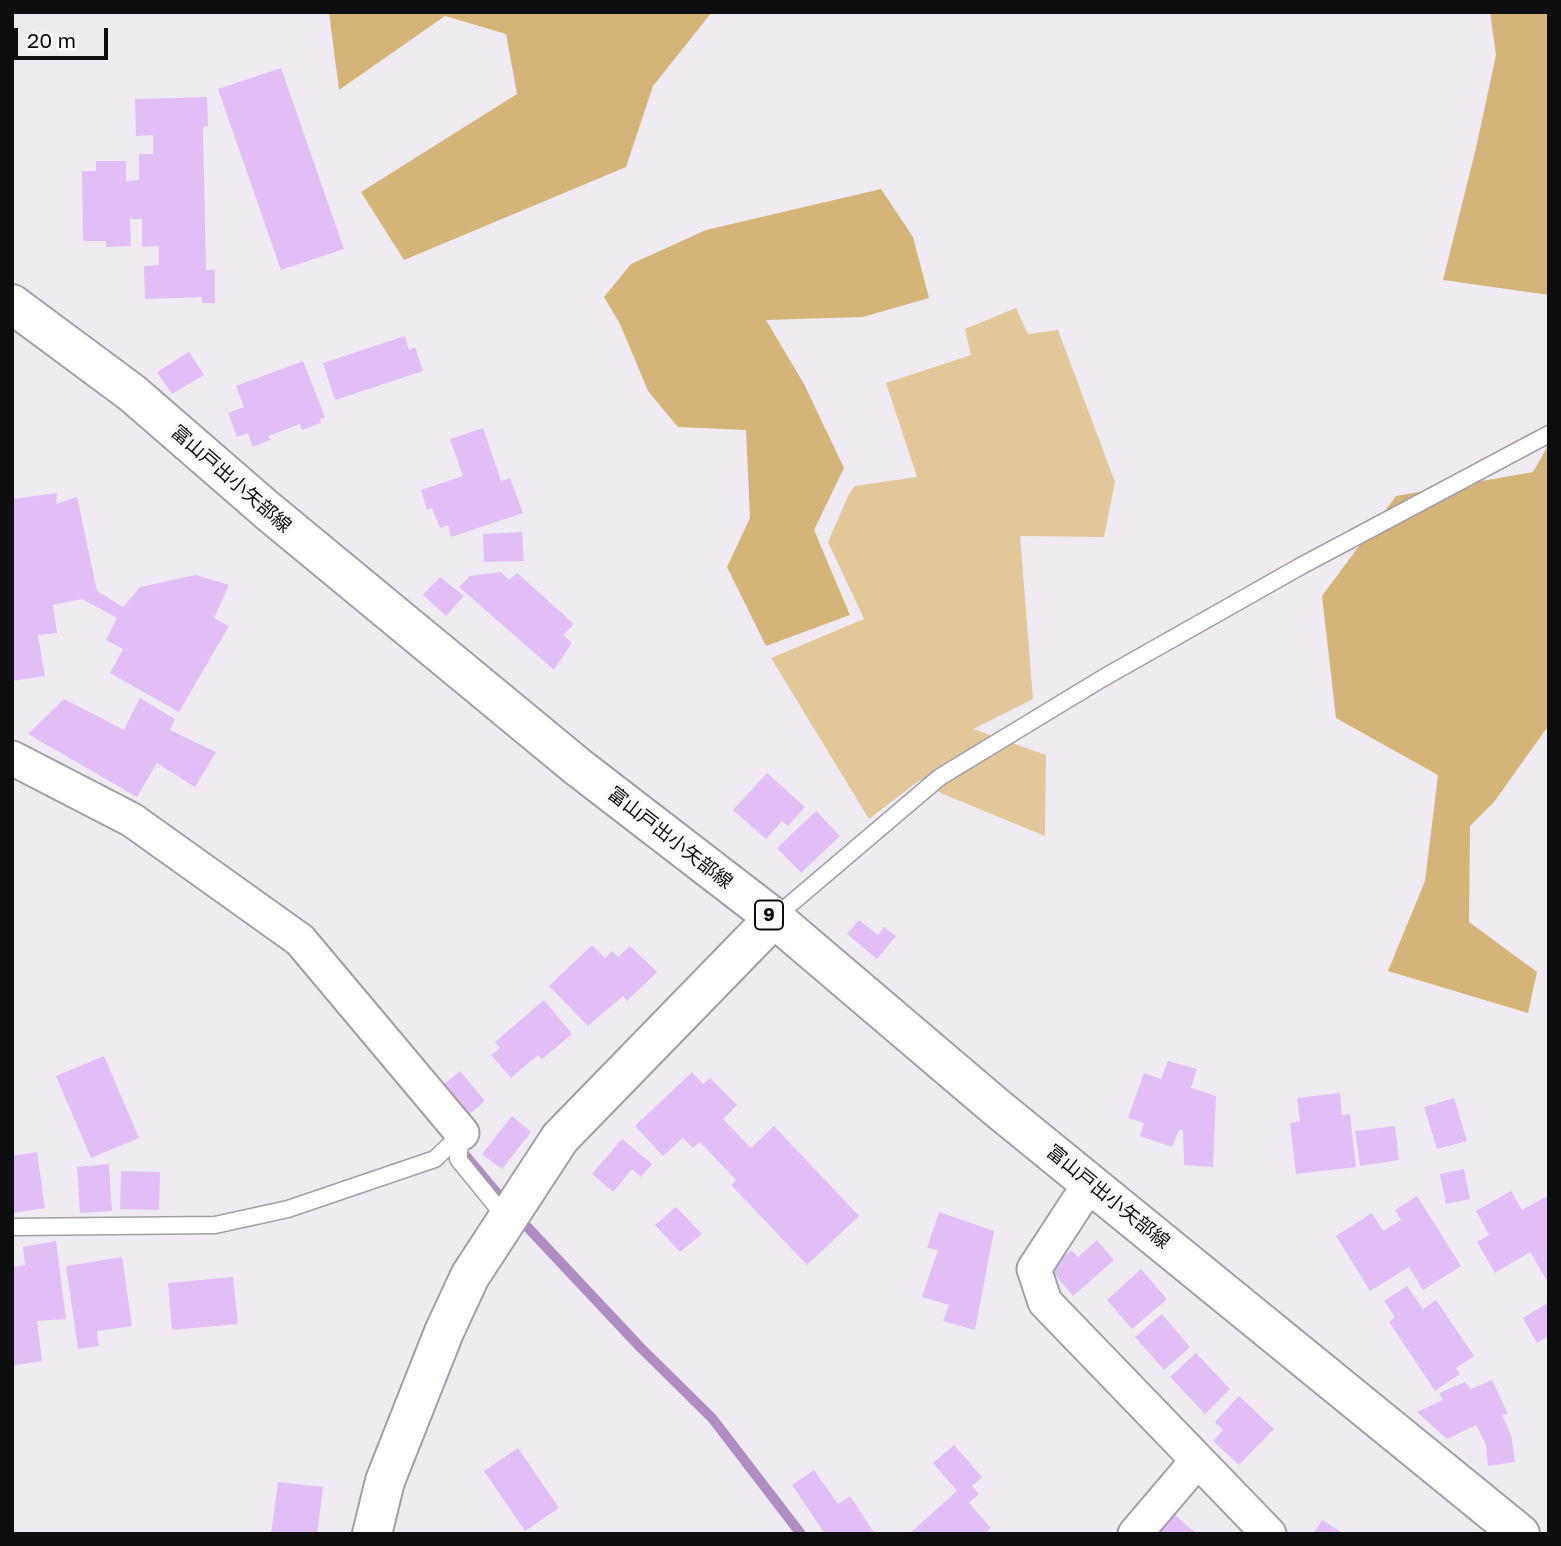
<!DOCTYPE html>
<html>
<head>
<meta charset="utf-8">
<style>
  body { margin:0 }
  #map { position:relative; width:1561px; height:1546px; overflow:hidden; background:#f0ebf3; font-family:"Golos Text",sans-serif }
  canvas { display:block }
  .frame { position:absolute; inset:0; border:14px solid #0d0c0e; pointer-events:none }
  .scale { position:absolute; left:14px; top:28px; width:94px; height:32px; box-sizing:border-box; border:4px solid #0d0c0e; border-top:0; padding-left:9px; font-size:21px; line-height:24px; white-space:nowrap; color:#0d0c0e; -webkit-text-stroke:5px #fdf9ff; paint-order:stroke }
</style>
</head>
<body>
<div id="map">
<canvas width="1561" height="1546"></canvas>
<div class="frame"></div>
<div class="scale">20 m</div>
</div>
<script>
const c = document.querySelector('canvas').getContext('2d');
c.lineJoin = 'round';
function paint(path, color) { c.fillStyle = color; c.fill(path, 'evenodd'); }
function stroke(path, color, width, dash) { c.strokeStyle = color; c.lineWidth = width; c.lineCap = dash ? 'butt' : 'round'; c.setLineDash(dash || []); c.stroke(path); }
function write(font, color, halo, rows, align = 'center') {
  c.font = font + ' "Golos Text","Noto Sans JP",sans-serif'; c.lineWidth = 6; c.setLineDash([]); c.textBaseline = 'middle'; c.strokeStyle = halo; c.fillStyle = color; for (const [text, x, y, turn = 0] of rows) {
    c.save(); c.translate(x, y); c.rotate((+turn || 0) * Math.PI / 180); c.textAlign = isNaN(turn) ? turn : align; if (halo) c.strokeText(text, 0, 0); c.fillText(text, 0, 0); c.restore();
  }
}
paint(new Path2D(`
  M1016 308 1028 334 1058 330 1115 482 1104 537 1020 536 1033 699 973 729 1046 755 1045 836 943 794 920 780 869 819 771 658 864 619 828 542 849 494 855 486 917 477 886 383 971 355 965 329Z`), '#e1c799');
paint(new Path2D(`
  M329 12H712L653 86 626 167 404 260 361 192 517 94 506 34 445 16 339 90Z
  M1490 12H1549V295L1443 280 1476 148 1496 55Z
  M881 189 913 237 929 298 863 317 766 320 804 384 844 468 814 530 850 615 766 646 727 567 750 518 746 430 678 427 648 391 620 324 604 297 631 264 706 230Z
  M1549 444V729H1546L1494 802 1470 826 1469 922 1537 972 1528 1013 1388 971 1425 881 1438 775 1336 718 1322 596 1396 496 1533 472Z`), '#d4b479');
stroke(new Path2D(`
  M465 1155 507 1205
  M517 1216 640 1347 712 1418 801 1534`), '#af8dc2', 10);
paint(new Path2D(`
  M281 68 344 249 281 270 218 89Z
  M207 97 208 126 203 127 206 270H215V303H202V297L145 299 144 266 159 265V246L142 247V219H130L131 246 106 247V241H83L82 171H96V161H126V181L139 180V154H153V135L136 136 135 99Z
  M405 336 409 350 415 347 423 371 335 400 323 363Z
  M189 352 204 375 172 394 157 372Z
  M303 361 325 417 320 419 321 423 302 430 300 424 268 436 270 440 253 447 248 433 237 437 228 413 244 407 236 386Z
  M483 428 501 481 510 478 523 513 451 537 448 525 440 528 432 508 427 510 421 490 463 476 450 439Z
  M57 493 56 504 77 497 97 591 123 607 140 587 196 575 229 585 214 618 229 626 179 712 110 673 123 649 106 640 117 618 82 599 53 605 57 633 38 635 45 676 12 681V499Z
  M522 532 524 561 484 562 483 534Z
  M501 572 509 580 517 573 574 624 563 635 572 643 554 670 459 587 470 576Z
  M440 577 464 596 446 616 423 595Z
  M140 698 175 719 170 730 216 752 195 787 157 763 137 797 28 734 64 699 124 730Z
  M767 773 805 807 788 826 782 821 766 839 733 810Z
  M816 811 840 836 801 873 777 848Z
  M859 920 878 935 884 927 896 936 877 959 847 934Z
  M592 945 605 958 612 951 618 957 630 946 657 972 627 1001 623 996 588 1026 549 986Z
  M544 1000 572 1034 542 1059 538 1055 511 1078 491 1055 500 1048 495 1042Z
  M104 1056 139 1138 91 1158 56 1076Z
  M1168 1061 1197 1069 1191 1088 1216 1096 1213 1167 1184 1165 1183 1130H1179L1172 1147 1140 1136 1144 1123 1128 1118 1144 1073 1161 1079Z
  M460 1071 485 1101 466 1117 441 1087Z
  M692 1072 703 1084 710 1078 737 1105 723 1119 751 1148 774 1126 859 1216 807 1265 731 1185 736 1180 700 1142 693 1148 683 1138 663 1156 635 1126Z
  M1340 1093 1342 1115 1350 1114 1356 1167 1296 1174 1290 1123 1300 1121 1297 1098Z
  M1454 1098 1467 1141 1437 1149 1424 1107Z
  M512 1116 531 1132 502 1169 482 1154Z
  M1395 1126 1399 1160 1360 1166 1355 1131Z
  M622 1139 652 1164 641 1177 632 1169 613 1192 592 1174Z
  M37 1152 45 1208 12 1213V1156Z
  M109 1164 112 1211 80 1213 77 1167Z
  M1464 1169 1470 1199 1446 1204 1440 1174Z
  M121 1171 160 1172 159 1210 120 1209Z
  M1511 1191 1522 1210 1549 1195V1284L1530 1252 1495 1273 1477 1242 1489 1235 1476 1211Z
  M1417 1196 1461 1266 1423 1290 1409 1267 1370 1291 1336 1236 1372 1213 1383 1231 1401 1220 1395 1210Z
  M676 1207 702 1234 680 1252 655 1225Z
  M939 1212 994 1231 975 1330 943 1321 949 1305 922 1297 938 1250 927 1248Z
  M1097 1240 1114 1260 1073 1296 1050 1269 1071 1250 1078 1257Z
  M56 1241 66 1319 37 1321 42 1361 15 1365 12 1371V1260L15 1267 25 1265 23 1247Z
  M122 1257 132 1326 97 1331 99 1346 78 1349 66 1266Z
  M1141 1269 1167 1299 1132 1329 1107 1300Z
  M233 1277 238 1324 172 1330 168 1283Z
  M1407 1286 1423 1309 1436 1300 1474 1356 1456 1368 1460 1374 1435 1391 1389 1322 1395 1317 1384 1301Z
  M1549 1302V1336L1537 1343 1523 1318Z
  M1162 1314 1190 1347 1164 1370 1135 1337Z
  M1196 1353 1230 1389 1205 1414 1170 1377Z
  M1492 1380 1508 1414 1502 1415 1511 1435 1515 1462 1488 1466 1486 1445 1476 1425 1447 1439 1417 1412 1443 1400 1439 1393 1465 1382 1471 1389Z
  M1239 1396 1274 1429 1239 1465 1213 1441 1223 1430 1215 1422Z
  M954 1445 982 1477 972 1486 979 1494 969 1503 991 1528 984 1534H909L957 1491 933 1463Z
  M518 1448 559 1508 525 1531 484 1471Z
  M814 1470 838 1504 850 1496 875 1534H825L792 1485Z
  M278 1482 323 1487 317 1534H271Z
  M1174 1514 1197 1534H1157Z
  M1322 1520 1344 1534H1313Z`), '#e2bef6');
const service = new Path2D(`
  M774 918 940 777 1103 678 1301 566 1549 434
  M12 1227 215 1225 288 1209 435 1159 462 1133 458 1159 506 1218`);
const minor = new Path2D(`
  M12 758 132 820 300 940 462 1133
  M1092 1184 1077 1203 1034 1269 1045 1302 1269 1534
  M1135 1534 1197 1461`);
const tertiary = new Path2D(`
  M372 1534 385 1481 444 1332 470 1276 560 1138 774 918`);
const primary = new Path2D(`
  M12 304 132 393 268 511 578 767 774 918 996 1107 1520 1534`);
stroke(service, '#a29ea5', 19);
stroke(minor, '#a29ea5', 37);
stroke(tertiary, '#a29ea5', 42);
stroke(primary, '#a29ea5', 42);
stroke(service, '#fff', 16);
stroke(minor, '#fff', 33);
stroke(tertiary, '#fff', 38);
stroke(primary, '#fff', 38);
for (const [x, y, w] of [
  [769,915,28]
]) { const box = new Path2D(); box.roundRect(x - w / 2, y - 14.5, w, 29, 5); c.fillStyle = '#fdf9ff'; c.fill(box); stroke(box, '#0d0c0e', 2); }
write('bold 18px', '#0d0c0e', null, [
  ["9",769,915]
]);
write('19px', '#0d0c0e', '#fdf9ff', [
  ["富山戸出小矢部線",231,479,41],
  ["富山戸出小矢部線",670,838,38],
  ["富山戸出小矢部線",1108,1197,39]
]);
</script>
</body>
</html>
